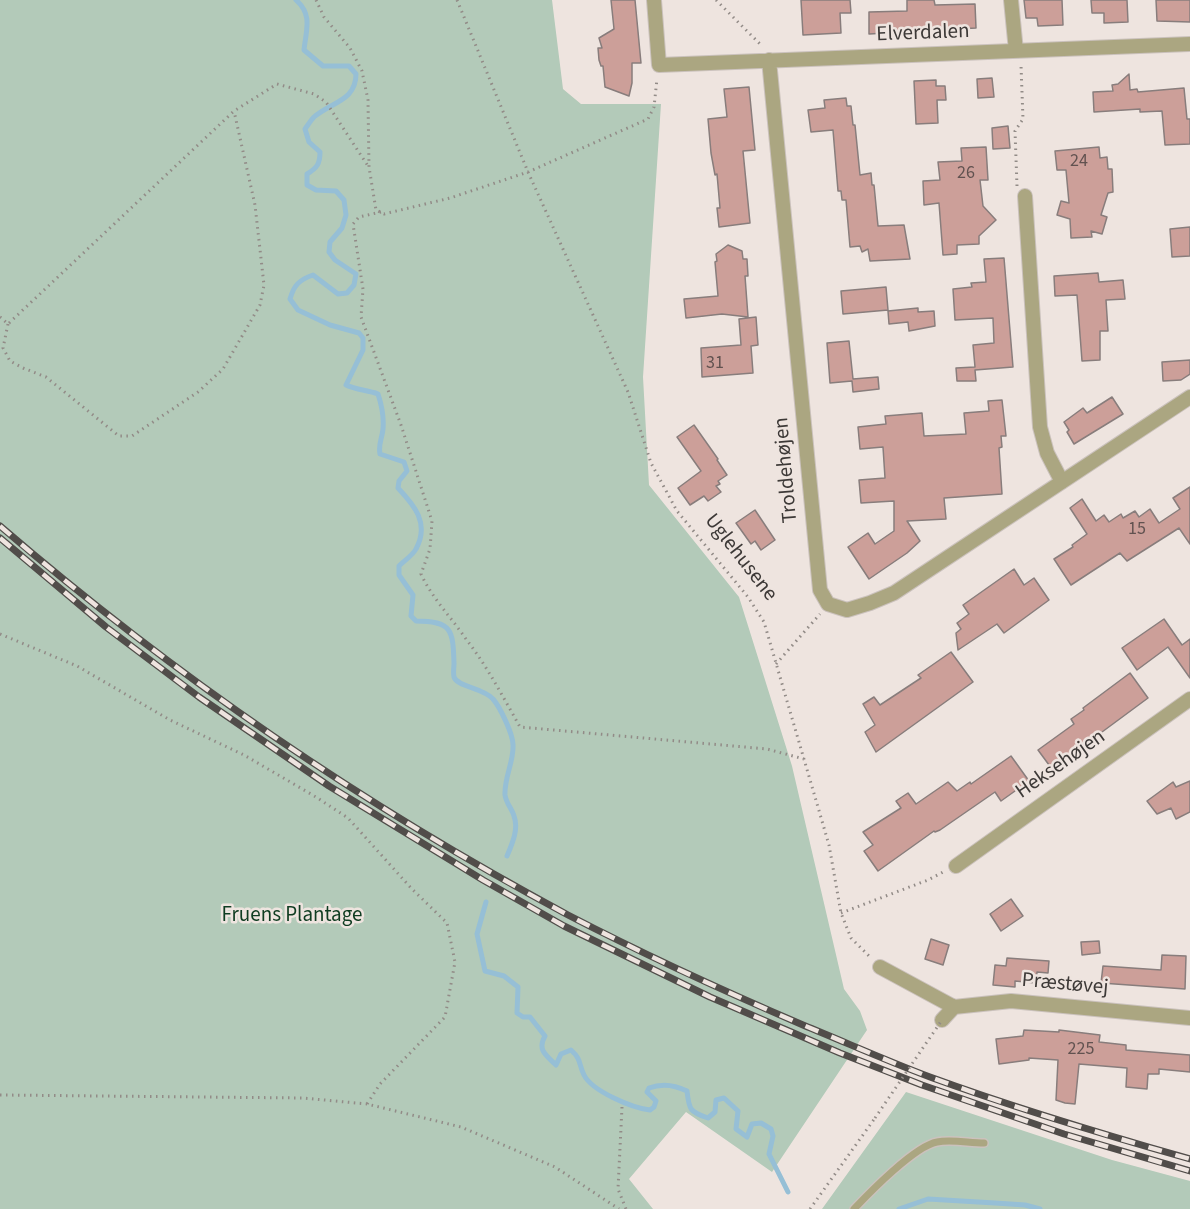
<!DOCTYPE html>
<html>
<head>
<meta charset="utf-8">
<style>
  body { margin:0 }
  canvas { display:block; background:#eee4df }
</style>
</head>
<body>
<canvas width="1190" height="1209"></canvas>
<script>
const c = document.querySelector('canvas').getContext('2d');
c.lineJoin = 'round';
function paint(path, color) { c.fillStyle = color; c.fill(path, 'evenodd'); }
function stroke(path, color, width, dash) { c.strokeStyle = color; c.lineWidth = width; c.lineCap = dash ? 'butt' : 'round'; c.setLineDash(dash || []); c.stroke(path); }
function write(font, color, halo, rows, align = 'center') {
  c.font = font + ' "Source Sans 3",sans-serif'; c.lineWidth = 5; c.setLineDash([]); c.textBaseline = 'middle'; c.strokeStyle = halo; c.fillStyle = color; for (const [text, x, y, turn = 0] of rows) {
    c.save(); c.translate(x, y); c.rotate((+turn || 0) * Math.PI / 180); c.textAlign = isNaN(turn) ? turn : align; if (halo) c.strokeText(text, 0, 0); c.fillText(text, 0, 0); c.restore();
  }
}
paint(new Path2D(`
  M0 0H552L563 89 581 104H661L643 377 649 485 739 597 792 766 844 989 860 1011 867 1030 772 1172 686 1112 629 1179 653 1209H0Z
  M906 1092 1112 1160 1190 1181V1209H822Z`), '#b3cab9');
stroke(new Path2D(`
  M296 0C313 15 306 30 304 50L323 66H349L356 74C356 101 331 102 314 117 311 120 308 125 305 129L309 142 320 152C320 164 317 168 307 174V185L316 190 336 191 344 200 346 215 342 228 330 242 329 252 335 260 356 274 354 285 347 293 338 294 313 275C299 280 294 285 290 299L298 310 330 325 359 333 363 338V350L346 385C356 390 367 390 378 394 382 406 384 417 383 429 382 439 378 444 380 454L404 462 407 471 399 481 398 488C414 505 430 523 416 549 413 555 404 561 399 566V575L413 595 411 616 416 621C452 621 453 630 454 663 454 667 453 673 454 677 457 687 484 688 493 699 500 707 513 734 513 745 514 761 504 778 505 795 506 803 512 809 514 816 519 829 512 844 507 856
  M486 902 477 934 485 971 504 976 518 987 517 1013 523 1017H530L545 1036C537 1050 546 1055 556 1065L561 1054 571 1050C582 1060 578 1063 584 1075 592 1091 632 1108 650 1110L654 1107 656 1101 647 1092 649 1088C662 1083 675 1085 687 1091 689 1110 690 1112 708 1118L715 1112 716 1100 724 1098 738 1111 736 1129 747 1137 752 1124 761 1123 771 1129 773 1136 769 1154 788 1192
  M899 1209 928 1199 995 1203 1025 1205 1040 1209`), '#96bfd6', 5);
const building = new Path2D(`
  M611 0H635L641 63H632V83L629 96 605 87 603 66H601L599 60 598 48H602L599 38 614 29Z
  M801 0H850L851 13H840L841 33 803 35Z
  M907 0H934L935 5 975 4 976 28 869 34V12L907 11Z
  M1024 0H1062L1063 25 1038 26 1037 18H1026Z
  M1091 0H1127L1128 22 1104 23V13H1092Z
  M1156 0H1190V22L1157 21Z
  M1129 74 1130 90 1137 89 1138 92 1184 88 1187 119H1190V144L1165 145 1162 111 1140 112V109L1094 112 1093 92 1113 91 1112 85 1118 84Z
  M992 78 994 97 978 98 977 79Z
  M936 80V86H945L946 100H937L938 123 916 124 914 81Z
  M749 87 755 150 743 151 750 223 719 227 717 208H720L717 174 715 175 711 153 708 119 727 117 724 89Z
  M846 98 847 106H851L853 125H855L860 175 871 173 872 185H874L878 226 904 225 910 259 870 261 868 249 862 252 860 246 850 247 846 200H842L841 191H838L833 130 811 132 808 110 825 108 824 100Z
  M1008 126 1010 148 993 149 992 128Z
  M986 147 988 180H980L983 206 996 220 979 236V244L957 245V254L943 255 939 203 924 205 923 181 940 180 938 162 962 161 961 148Z
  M1099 147 1100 158 1107 157 1108 169H1112L1113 192 1108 193 1101 215 1107 217 1102 234 1091 231 1092 237 1071 238 1070 219 1057 215 1061 201 1069 203 1066 170H1057L1055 151Z
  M1190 227V256L1172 257 1170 229Z
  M728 245 742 251 743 259H747L748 276H745L748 317 722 314 686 318 684 299 718 296 715 262 717 261 716 254Z
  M1004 258 1013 367 975 370 976 381H957L956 368 975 367 973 345 994 343 993 318 955 320 953 289 972 287 971 283 986 282 984 259Z
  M1098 273 1099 282 1123 280 1125 299 1106 300 1108 331H1100V360L1082 361 1077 295 1055 296 1054 276Z
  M886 287 888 310 843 314 841 291Z
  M918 308V312L934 311 935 326 909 331 908 322 889 324 888 311Z
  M756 317 758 345 751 346 753 373 702 377 701 348 741 345 739 319Z
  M849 341 853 379 878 377 879 389 853 392 852 381 830 383 827 343Z
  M1190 360V374L1181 380 1163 381 1162 362Z
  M1112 397 1123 414 1074 444 1067 432 1069 430 1064 422 1083 408 1087 413Z
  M1002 400 1006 436H1001L1002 447 999 448 1002 494 944 498 946 519 907 521 920 541 907 553 869 579 848 547 868 533 875 544 894 531V501L861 503 859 480 885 478 883 447 860 449 858 427 886 424 885 416 922 413 924 436 966 434 964 413 989 411 988 401Z
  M694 425 718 459 717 460 727 475 718 481 720 484 716 486 721 492 708 501 704 496 690 505 678 488 701 471 677 437Z
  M1190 487V544L1179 528 1127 561 1120 553 1071 585 1054 559 1073 547 1072 545 1087 534 1070 508 1082 499 1096 521 1104 515 1109 522 1121 514 1123 518 1135 511 1139 517 1150 509 1159 523 1180 509 1173 498Z
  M755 510 775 540 761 550 755 541 751 544 736 523Z
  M1014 569 1024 585 1034 578 1049 600 1004 633 997 624 958 650 956 633 961 629 957 623 969 614 963 605Z
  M1164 619 1182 645 1190 639V678L1168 647 1137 670 1122 648Z
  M951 652 973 682 876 752 865 732 875 725 863 704 874 697 880 705 921 678 918 675Z
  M1130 673 1148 698 1052 769 1038 750 1074 724 1071 719 1084 710 1083 708Z
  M1011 756 1029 781 1001 801 995 792 940 830 935 832 934 831 878 871 864 851 873 845 863 832 901 808 896 801 908 793 916 804 948 782 957 791 970 782 971 784Z
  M1190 781V812L1176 819 1171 808 1157 814 1147 801 1173 782 1176 787Z
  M1011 899 1023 916 1001 931 990 914Z
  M931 939 949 945 943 965 925 959Z
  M1099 941 1100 953 1082 955 1081 942Z
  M1162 955 1186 956 1185 989 1101 983 1103 966 1161 970Z
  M1007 958 1049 961 1048 973 1037 972 1036 983 1015 981V987L993 985 995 965 1006 966Z
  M1024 1030 1059 1032V1030L1100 1035 1099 1042 1126 1045V1050L1190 1055V1072L1159 1069V1074H1148L1147 1089 1126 1087 1127 1068 1079 1064 1075 1104 1065 1103 1056 1100 1058 1060 1029 1058V1060L999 1064 996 1039 1023 1036Z`);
paint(building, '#cc9f99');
stroke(building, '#887d7c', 1.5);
const lane = new Path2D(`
  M854 1209C870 1192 915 1146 937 1142 951 1139 969 1143 984 1143`);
const street = new Path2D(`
  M654 0 659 65 1190 44
  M1011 0 1016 51
  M769 60 820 590 828 604 847 610 870 603 894 593 1190 397
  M1025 196 1040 427 1047 453 1062 482
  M956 866 1190 699
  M880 967 954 1007
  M942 1020 954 1007 1011 1001 1190 1018`);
stroke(lane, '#cbc2bd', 10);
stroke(street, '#cbc2bd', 16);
stroke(new Path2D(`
  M316 0 324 17 350 48 362 71 368 100 369 167 376 210 384 214 450 198 528 172 648 119 654 107 657 79
  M457 0 528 172 628 392 651 463 677 511 748 597 764 622 829 845 841 913 851 938 870 957
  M716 0 761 45
  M1017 186 1015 131 1023 119 1021 65
  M381 212 359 217 353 224 363 289 361 317 401 425 432 521 430 549 421 574C432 598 451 617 466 639 487 666 503 697 520 727L767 749 804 759
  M0 317 8 324 234 111 277 84 314 94 326 102 368 166
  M8 324 3 348 10 361 23 368 46 377 119 436H132L198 392 223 369 260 305 264 285 255 205 234 111
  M0 634 77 666 170 720 244 755 316 797 348 818 411 888 447 923 455 962 445 1017 380 1084 367 1104
  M776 664 820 614
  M841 913 928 880 945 871
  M0 1095 303 1098 367 1104 461 1127 555 1167 619 1209
  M622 1107 618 1189 626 1209
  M810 1209 875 1118`), '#928b87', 3, [1.5, 4.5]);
stroke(lane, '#aba681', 7);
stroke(street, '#aba681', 14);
const rail = new Path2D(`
  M0 526C174 676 366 807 568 915 645 955 724 991 803 1025 845 1042 887 1061 930 1077 1015 1108 1102 1134 1190 1159
  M0 538 106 627 199 697 329 786 483 880 564 926 710 997 840 1053 922 1085 1064 1134 1190 1171`);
stroke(rail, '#514d4a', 7);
stroke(rail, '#eee4df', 4.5, [14]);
stroke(new Path2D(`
  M875 1118 942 1020`), '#928b87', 3, [1.5, 4.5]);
write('18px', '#615250', null, [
  ["24",1079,162],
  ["26",966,174],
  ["31",715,364],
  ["15",1137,530],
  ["225",1081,1050]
]);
write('21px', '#3d3937', '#eee4df', [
  ["Elverdalen",923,34,-2],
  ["Troldehøjen",787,470,-95],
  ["Uglehusene",740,558,52],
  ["Heksehøjen",1061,765,-35],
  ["Præstøvej",1065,985,5]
]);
write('21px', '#0f3c21', '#eee4df', [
  ["Fruens Plantage",292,916]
]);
</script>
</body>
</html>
